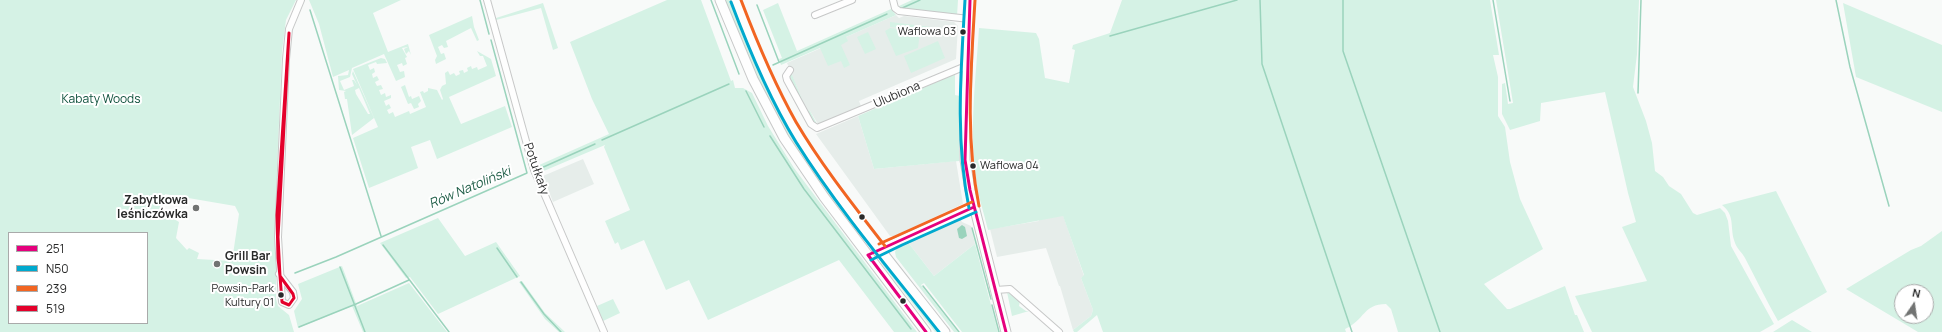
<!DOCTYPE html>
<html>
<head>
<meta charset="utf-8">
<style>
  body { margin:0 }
  #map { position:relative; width:1942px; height:332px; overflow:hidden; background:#f8faf9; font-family:Manrope,sans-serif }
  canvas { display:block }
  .legend { position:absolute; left:8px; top:232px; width:140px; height:92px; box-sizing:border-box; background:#fff; border:1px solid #a9aaaa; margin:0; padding:5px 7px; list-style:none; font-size:12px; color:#292a2a }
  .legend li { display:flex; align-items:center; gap:8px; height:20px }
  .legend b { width:20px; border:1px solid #a9aaaa }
  .north { position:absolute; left:1894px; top:284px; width:40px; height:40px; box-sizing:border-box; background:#fff; border:1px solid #a9aaaa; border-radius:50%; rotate:13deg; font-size:11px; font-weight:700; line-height:16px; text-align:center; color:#292a2a }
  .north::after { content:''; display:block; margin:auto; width:14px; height:18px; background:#717372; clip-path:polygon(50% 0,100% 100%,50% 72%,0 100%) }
</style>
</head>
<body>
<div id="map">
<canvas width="1942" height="332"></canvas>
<ul class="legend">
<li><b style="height:5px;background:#e5007d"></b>251</li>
<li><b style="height:5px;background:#00a9ce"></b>N50</li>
<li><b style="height:5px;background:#f26522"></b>239</li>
<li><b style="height:5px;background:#e4002b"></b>519</li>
</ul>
<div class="north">N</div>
</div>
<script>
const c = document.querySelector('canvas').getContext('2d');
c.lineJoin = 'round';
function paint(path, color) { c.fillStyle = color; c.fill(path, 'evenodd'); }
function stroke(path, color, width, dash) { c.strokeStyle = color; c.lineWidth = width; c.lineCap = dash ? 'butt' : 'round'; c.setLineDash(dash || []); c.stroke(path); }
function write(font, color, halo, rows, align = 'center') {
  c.font = font + ' Manrope,sans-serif'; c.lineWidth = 4; c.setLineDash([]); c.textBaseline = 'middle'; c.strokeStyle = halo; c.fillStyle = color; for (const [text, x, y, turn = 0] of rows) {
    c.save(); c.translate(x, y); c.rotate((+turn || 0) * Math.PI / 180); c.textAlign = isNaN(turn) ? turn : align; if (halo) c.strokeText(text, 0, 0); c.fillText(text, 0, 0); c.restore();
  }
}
paint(new Path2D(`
  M896 15 899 18 904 16 954 22 958 26 956 59 859 101 861 106 818 124 810 111 806 109 787 63Z
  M858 116 874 169 956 161 963 204 894 236H890L816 134Z
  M583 159 594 184 553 202 543 176Z
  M1063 215 1084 276 1081 278 1093 310 1091 316 1073 330 1060 286H1059L1046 248 997 257 990 229 1039 221V219Z
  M960 218 962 222 971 226 975 244 934 276 907 241Z`), '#e6edea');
paint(new Path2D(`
  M0 0H296L286 20 282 51 276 193V299L278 306 289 315 294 332H0ZM165 194 235 206 239 214 232 261 197 259 199 253 189 248 187 250 176 238 179 222 162 212ZM9 233H147V323H9Z
  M309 0H401L373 13 388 52 408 44 411 55 409 51 406 54 404 49 408 47 402 48 407 57 405 58 407 64 403 66 402 63 397 65 400 72 404 71 405 77 396 81 384 54 352 68 350 77 340 81 344 90 354 86 352 80H354L357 85 352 74 353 71 374 118 352 135 347 99H345L344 92 346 91 339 90 338 76 348 75 349 70 333 77 319 24ZM359 88 370 114H368L356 94 355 90Z
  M667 0H701L731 81 733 80 735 88H743L752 93 768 126 794 168 917 332H894L839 260 708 320 689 280 666 290 644 240 621 250 618 242 615 244 605 221 630 210 604 147 605 145 539 173 537 166 609 134 592 99 570 42Z
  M725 0H733L767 84 868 237 864 241 807 167 781 126 750 66Z
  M912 0H958L957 16 901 10 899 6Z
  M1122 0H1490L1499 55H1493L1498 77V116L1505 127 1510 162 1520 199 1543 249 1484 284 1507 309H1510L1565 286 1575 315H1577L1584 332H1398L1391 309 1386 304C1363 304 1365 320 1345 329L1346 332H1103L1097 315 1077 332H1074L1073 330 1091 316 1093 310 1081 278 1084 275 1063 216 988 230C984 213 978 196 976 179 969 129 976 77 979 28L1036 33 1039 39 1045 78 1069 83 1075 50 1072 49 1073 45 1110 33Z
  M1496 0H1639L1637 54 1633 87 1646 121 1652 143 1655 171 1663 177 1669 186 1681 194 1693 213 1697 215 1720 208 1725 213 1728 221 1731 246 1774 324 1760 332H1592L1575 296 1647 281 1622 227 1636 222 1628 193 1605 92 1541 103 1540 121 1510 130 1502 114V84L1505 83 1508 104 1513 103Z
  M543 3 558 48 553 50 541 8 496 20V18Z
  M778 3 797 51 891 9 896 15 846 37 848 41 841 45 850 65 844 68 841 61 828 66 820 48 781 65 779 59 782 58 763 10Z
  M1843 3 1942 45V112L1856 77Z
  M472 16 474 27 479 40 477 41 471 28 446 41 448 47 444 48 442 45 438 47 441 54 444 53 446 59 436 64 435 60 437 56 429 35Z
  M890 22 948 29 947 33 890 27Z
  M890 28 920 32 918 48 896 56 885 31Z
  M868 32 876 49 865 54 857 37Z
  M938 41 945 58 911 73 904 56Z
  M477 51 491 59 496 76 449 97 461 124 505 106 512 127 437 159 430 140 411 147 418 168 369 188 353 138 378 127 353 69 381 58 385 59 387 63 377 64 376 62 368 65 370 70 374 68 375 72 372 74 373 78 377 76 379 80 375 82 377 86 381 85 383 89 379 90 381 95 385 93 386 97 391 95V98L384 101 386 106 389 104 391 108 387 110 389 114 393 112 395 117 409 111 410 114 426 107 420 92 423 91 424 93 428 91V88L437 90 442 100 443 99 440 90 442 86 446 84 445 73 448 71 450 75 454 73 456 76 460 74 459 71 463 70 464 73 468 71 467 68 471 66 472 69 477 67 478 70 487 66 483 56H480Z
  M791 72 806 109 810 111 817 124 826 120V122L820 125 813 123 788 77Z
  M955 74V95L960 96 959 161 874 169 858 116Z
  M405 85 409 97 411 96 412 99 419 96 421 101 418 104 419 107 414 109 411 103 408 104 401 87Z
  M1776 191 1827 292 1778 321C1766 300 1756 279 1745 258 1742 252 1737 250 1734 240 1730 226 1735 215 1722 205Z
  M438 218 465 256 496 242 520 276 438 314 410 277 406 278 380 243Z
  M1942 231V332H1918L1846 289 1911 250 1921 246ZM1902 292H1926V316H1902Z
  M907 241 934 276 975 244 998 332H962L924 283 921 285 958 332H954L896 257 895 252 898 245Z
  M881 257 941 332H935L881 263Z
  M342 266 357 306 409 283 447 332H363L352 306 298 328 294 311 302 299 298 284Z
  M522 281 545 313 565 332H559L545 319 519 282Z
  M1007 292 1020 301 1019 306 1026 311H1029L1012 316Z
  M613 299 620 313 603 321 597 306Z
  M1792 320 1812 332H1773Z`), '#d5f2e5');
paint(new Path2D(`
  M962 225 965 227 967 236 962 239 959 238 957 229Z`), '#9ad3bc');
stroke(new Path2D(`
  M480 0 489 34
  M711 0 739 74
  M1260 0 1262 64 1352 332
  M1343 0V51L1440 332
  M1493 0 1510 101
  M1836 0 1850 67 1889 206
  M757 5 779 62
  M900 9 920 0
  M310 10 381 236
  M1110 36 1237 0
  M773 65 887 14
  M746 91 764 127
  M1638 93 1641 0
  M770 136 804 189 911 329
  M602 140 729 84
  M539 169 595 144
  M972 228 991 299
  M383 245 449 332
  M497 248 517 277
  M340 267 365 332
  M295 273 336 257 527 173 491 40
  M521 282 544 314 561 332
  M923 286 959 332
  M992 305 999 332
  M299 327 356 304 409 280`), '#9ad3bc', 1.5);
const street = new Path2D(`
  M487 0 534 170 604 332
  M893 0 895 8 899 11 969 19
  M815 15 852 0
  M790 70 786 76 787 80 811 124 817 128 961 68 967 67
  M279 274 293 292 294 298 289 305 282 302 278 237 286 59 289 29 301 0
  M996 290 1010 289 1059 332`);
const secondary = new Path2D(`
  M720 0 753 79 784 138 824 197 926 332
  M736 0C753 48 774 96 801 140 844 207 896 269 945 332
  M970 0 965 127V160L970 190 1006 332
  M877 251 974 207`);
stroke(street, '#c7c8c8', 8);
stroke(secondary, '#c7c8c8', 11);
stroke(street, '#fefefe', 6);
stroke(secondary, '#fefefe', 9);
stroke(new Path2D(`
  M970 0 965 160 970 190 1006 332
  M868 255 974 207
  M868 255 926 332`), '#e5007d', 3);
stroke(new Path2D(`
  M965 0C961 70 955 139 969 208
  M731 2C749 50 769 98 796 142 838 209 890 270 939 332
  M871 260 902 245 976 212`), '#00a9ce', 3);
stroke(new Path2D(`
  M741 0C757 42 774 83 796 122 822 166 854 206 885 246
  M975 0C971 70 965 137 979 206
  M879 244 972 202`), '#f26522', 3);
stroke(new Path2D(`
  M280 276 293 294 294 298 289 305 282 302Z
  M280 276 278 258 277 215 289 33
  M280 276 278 237 289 33`), '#e4002b', 3);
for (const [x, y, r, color] of [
  [963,32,3.5,"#292a2a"],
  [973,166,3.5,"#292a2a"],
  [196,208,4,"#717372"],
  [862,217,3.5,"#292a2a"],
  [217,264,4,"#717372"],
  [281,295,3.5,"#292a2a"],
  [903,301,3.5,"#292a2a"]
]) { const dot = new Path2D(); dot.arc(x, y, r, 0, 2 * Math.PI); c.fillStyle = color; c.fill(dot); stroke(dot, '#fff', 1.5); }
write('11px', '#292a2a', '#fff', [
  ["Waflowa 03",956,32],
  ["Waflowa 04",980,166,"left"],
  ["Powsin-Park",274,289],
  ["Kultury 01",274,303]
], 'right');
write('12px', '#292a2a', '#fff', [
  ["Ulubiona",897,95,-23],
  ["Potułkały",536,169,71]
]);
write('12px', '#0f513c', '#fff', [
  ["Kabaty Woods",101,100]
]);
write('bold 12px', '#292a2a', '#fff', [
  ["Zabytkowa",188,201],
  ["leśniczówka",188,215],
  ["Grill Bar",225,257,"left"],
  ["Powsin",225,271,"left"]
], 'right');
write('italic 13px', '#205e48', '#fff', [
  ["Rów Natoliński",470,188,-23]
]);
</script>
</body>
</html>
